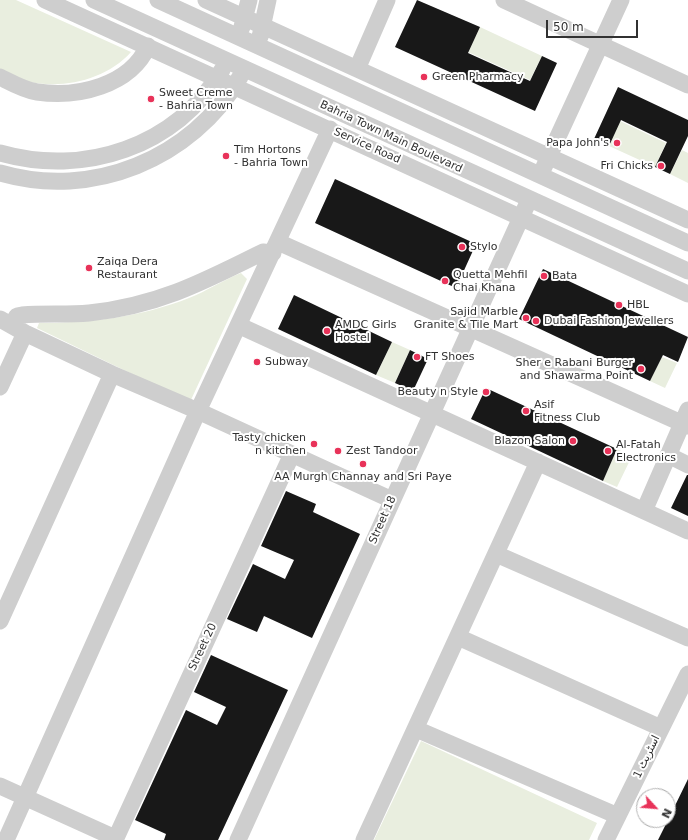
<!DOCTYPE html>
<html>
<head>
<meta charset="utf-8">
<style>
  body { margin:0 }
  #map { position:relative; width:688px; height:840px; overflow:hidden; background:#fff; font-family:"DejaVu Sans",sans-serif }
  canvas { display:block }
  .north { position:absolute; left:636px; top:788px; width:40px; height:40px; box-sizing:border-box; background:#fff; border:1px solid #adadad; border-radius:50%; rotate:116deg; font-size:11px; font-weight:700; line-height:16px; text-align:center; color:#313131 }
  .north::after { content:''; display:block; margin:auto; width:14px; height:18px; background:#e83259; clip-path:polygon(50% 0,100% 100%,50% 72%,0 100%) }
  .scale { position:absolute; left:546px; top:20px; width:92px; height:18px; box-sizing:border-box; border:2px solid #313131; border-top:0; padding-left:5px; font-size:12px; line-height:14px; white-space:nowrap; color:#313131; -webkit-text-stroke:3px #fff; paint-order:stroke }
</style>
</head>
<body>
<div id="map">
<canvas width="688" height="840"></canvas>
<div class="north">N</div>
<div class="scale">50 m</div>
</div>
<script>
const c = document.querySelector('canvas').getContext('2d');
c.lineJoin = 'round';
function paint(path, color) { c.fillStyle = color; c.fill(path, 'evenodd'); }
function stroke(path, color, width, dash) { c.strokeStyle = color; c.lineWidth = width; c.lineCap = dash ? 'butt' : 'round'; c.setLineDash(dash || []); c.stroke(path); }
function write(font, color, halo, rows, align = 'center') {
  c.font = font + ' "DejaVu Sans",Cairo,sans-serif'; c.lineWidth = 4; c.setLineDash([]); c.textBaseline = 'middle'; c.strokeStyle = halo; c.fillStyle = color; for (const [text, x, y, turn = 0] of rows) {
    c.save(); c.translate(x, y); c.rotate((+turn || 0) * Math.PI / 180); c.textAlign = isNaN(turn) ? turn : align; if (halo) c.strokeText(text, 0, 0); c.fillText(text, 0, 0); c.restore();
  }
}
paint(new Path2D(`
  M0 0H16L131 52C106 80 62 90 26 81 17 79 8 74 0 70Z
  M480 27 542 56 530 80 468 52Z
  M620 121 666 143 655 167 609 146Z
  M682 150 688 153V183L670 174Z
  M241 273 247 279 190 402 37 328 39 323C90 323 141 317 189 298 207 291 223 280 241 273Z
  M392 342 410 350 395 383 376 375Z
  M662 357 677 363 665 388 650 381Z
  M617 449 632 456 617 487 603 481Z
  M421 741 597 823 589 840H374Z`), '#e9eedf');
paint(new Path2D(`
  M417 0 480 27 468 53 530 81 542 56 557 63 535 111 395 47Z
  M618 87 688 120V136L670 174 655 167 667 142 621 120 609 146 594 139Z
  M335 179 476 244 456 288 315 223Z
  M543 269 688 337 678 362 663 355 650 381 519 319Z
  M294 295 392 342 376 375 278 329Z
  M410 350 428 359 413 391 395 383Z
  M486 388 617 449 603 481 471 419Z
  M687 475H688V516L671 508Z
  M286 491 316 504 313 512 360 534 312 638 264 616 257 632 227 619 253 564 285 579 294 560 261 546Z
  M211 655 288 690 218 840H164L166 834 135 820 186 710 217 725 226 707 194 692Z
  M688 779V840H658L668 820Z`), '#181818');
stroke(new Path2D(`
  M45 0 688 294
  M94 0 688 271
  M158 0 688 243
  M206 0 688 220
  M504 0 688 85
  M242 27 249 0
  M260 37 268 0
  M357 69 387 0
  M0 77C12 83 24 90 37 92 77 98 130 86 148 46
  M0 153C84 177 176 147 222 70
  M544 167 621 0
  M0 173C92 200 192 159 240 77
  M278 242 688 426
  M0 319 25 333 112 374 198 411 392 500
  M12 325 17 316 22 315C44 313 67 315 89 313 157 306 203 282 263 252L273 253
  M240 326 688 531
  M0 387 25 333
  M668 455 688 465
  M644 511 688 410
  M496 554 688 638
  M0 621 112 374
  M458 637 661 728
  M416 729 618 816
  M0 786 115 838
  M6 840 198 411 330 129
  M115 840 292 454
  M238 840 529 200
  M364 840 538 462
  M606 840 688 674`), '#cecece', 17);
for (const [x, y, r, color] of [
  [424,77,4,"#e83259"],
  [151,99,4,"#e83259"],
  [617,143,4,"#e83259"],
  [226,156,4,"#e83259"],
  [661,166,4,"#e83259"],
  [462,247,4,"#e83259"],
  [89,268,4,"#e83259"],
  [544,276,4,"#e83259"],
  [445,281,4,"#e83259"],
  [619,305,4,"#e83259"],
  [526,318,4,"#e83259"],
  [536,321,4,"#e83259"],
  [327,331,4,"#e83259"],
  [417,357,4,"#e83259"],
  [257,362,4,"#e83259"],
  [641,369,4,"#e83259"],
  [486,392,4,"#e83259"],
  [526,411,4,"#e83259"],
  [573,441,4,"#e83259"],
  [314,444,4,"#e83259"],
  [338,451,4,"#e83259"],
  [608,451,4,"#e83259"],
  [363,464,4,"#e83259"]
]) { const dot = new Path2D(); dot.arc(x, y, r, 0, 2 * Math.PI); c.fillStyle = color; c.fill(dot); stroke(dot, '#fff', 1.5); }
write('11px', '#313131', '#fff', [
  ["Green Pharmacy",432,77],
  ["Sweet Creme",159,93],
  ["- Bahria Town",159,106],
  ["Papa John's",609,143,"right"],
  ["Tim Hortons",234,150],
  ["- Bahria Town",234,163],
  ["Fri Chicks",653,166,"right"],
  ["Stylo",470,247],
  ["Zaiqa Dera",97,262],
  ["Restaurant",97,275],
  ["Quetta Mehfil",453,275],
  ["Chai Khana",453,288],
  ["Bata",552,276],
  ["HBL",627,305],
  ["Sajid Marble",518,312,"right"],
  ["Granite & Tile Mart",518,325,"right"],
  ["Dubai Fashion Jewellers",544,321],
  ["AMDC Girls",335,325],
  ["Hostel",335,338],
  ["FT Shoes",425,357],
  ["Subway",265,362],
  ["Sher e Rabani Burger",633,363,"right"],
  ["and Shawarma Point",633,376,"right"],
  ["Beauty n Style",478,392,"right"],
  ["Asif",534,405],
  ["Fitness Club",534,418],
  ["Tasty chicken",306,438,"right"],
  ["n kitchen",306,451,"right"],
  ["Blazon Salon",565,441,"right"],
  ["Al-Fatah",616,445],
  ["Electronics",616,458],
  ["Zest Tandoor",346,451],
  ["AA Murgh Channay and Sri Paye",363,477,"center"]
], 'left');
write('11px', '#313131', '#fff', [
  ["Bahria Town Main Boulevard",391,137,25],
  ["Service Road",367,146,24],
  ["Street 18",383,520,-66],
  ["Street 20",203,647,-65],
  ["اسٹریٹ 1",647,757,-64]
]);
</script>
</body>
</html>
